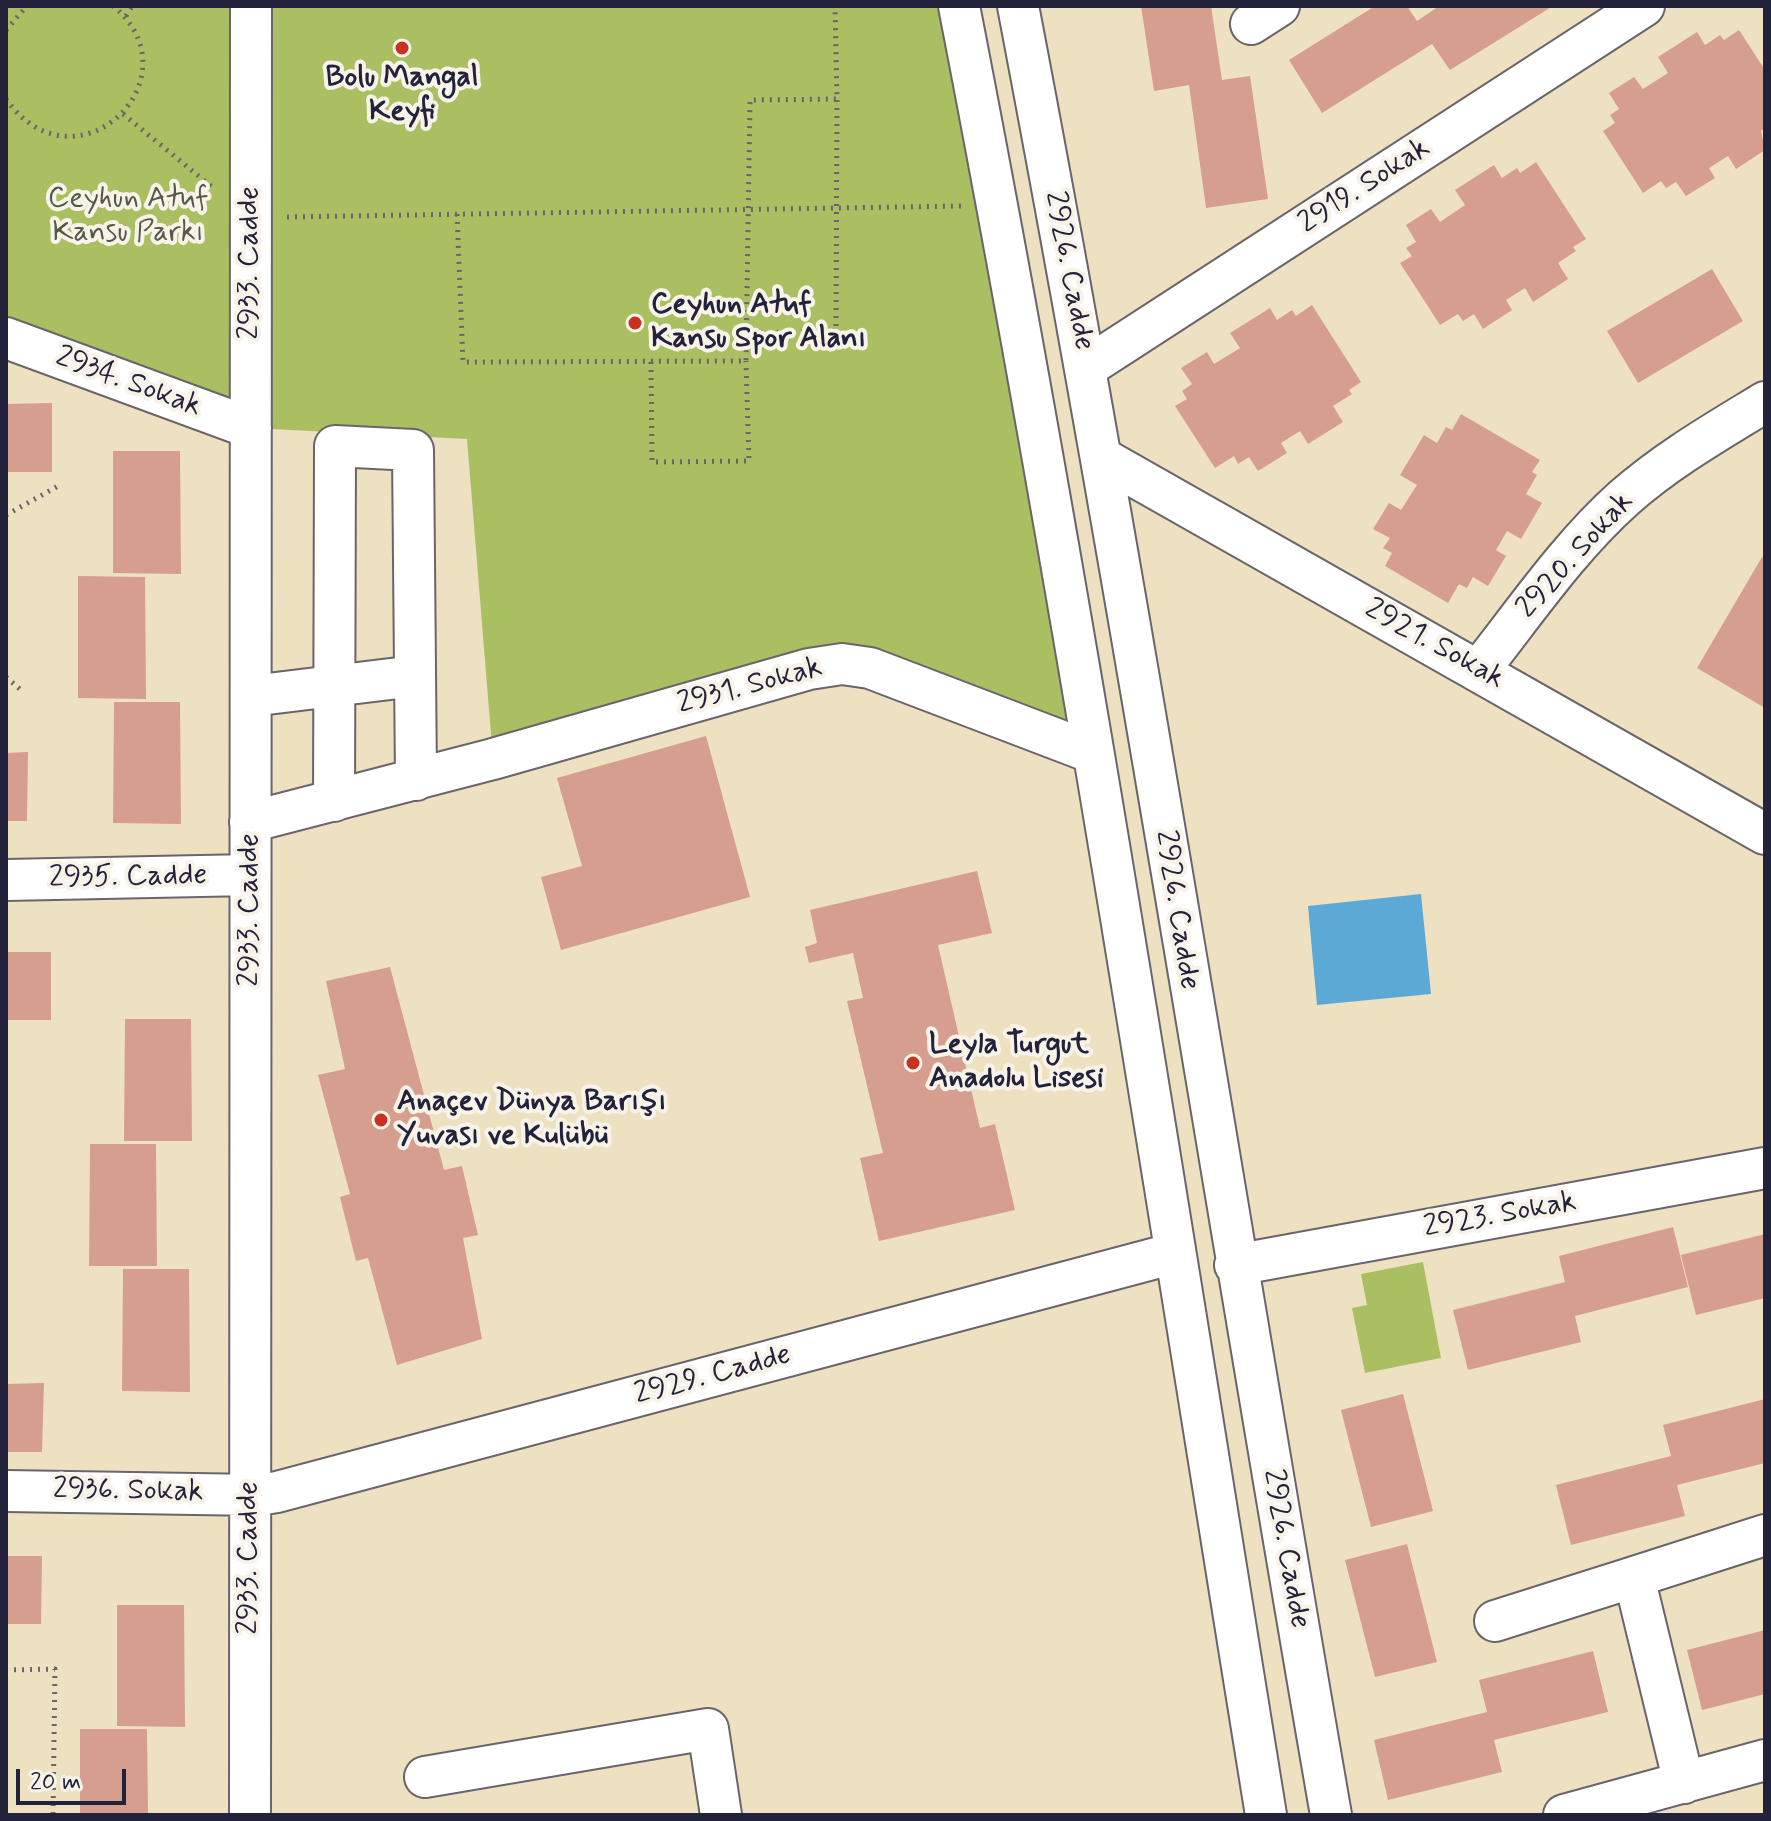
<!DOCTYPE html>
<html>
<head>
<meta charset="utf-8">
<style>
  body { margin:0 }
  #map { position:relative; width:1771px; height:1821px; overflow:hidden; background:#eee1c2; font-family:Mynerve,sans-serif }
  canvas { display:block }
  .frame { position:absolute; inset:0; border:8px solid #22223b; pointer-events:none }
  .scale { position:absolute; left:16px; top:1769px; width:110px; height:36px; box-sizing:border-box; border:4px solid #22223b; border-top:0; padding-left:10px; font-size:24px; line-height:28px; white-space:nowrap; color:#22223b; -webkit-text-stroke:6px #f7f3e8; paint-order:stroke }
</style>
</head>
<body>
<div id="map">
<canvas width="1771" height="1821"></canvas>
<div class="frame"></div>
<div class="scale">20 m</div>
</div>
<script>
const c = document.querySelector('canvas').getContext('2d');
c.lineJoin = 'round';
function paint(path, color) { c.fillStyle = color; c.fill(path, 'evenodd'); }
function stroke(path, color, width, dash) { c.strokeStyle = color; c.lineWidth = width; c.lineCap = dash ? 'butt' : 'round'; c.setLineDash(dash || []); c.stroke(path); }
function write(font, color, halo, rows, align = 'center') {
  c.font = font + ' Mynerve,sans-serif'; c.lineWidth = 8; c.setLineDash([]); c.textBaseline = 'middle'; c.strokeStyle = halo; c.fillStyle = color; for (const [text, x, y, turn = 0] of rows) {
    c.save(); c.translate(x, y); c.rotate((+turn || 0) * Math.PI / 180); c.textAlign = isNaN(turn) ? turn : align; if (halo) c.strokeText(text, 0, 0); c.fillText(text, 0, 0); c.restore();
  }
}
paint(new Path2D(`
  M6 6H959L1093 753 870 668 493 759 467 439 251 428 6 338Z
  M1423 1262 1441 1358 1365 1373 1352 1308 1367 1305 1361 1274Z`), '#aabe62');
paint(new Path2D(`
  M1421 894 1431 994 1317 1005 1308 906Z`), '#5ba9d4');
paint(new Path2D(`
  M1141 6H1211L1222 80 1250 76 1268 199 1206 208 1189 85 1154 91Z
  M1375 6H1407L1417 21 1439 6H1553L1450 70 1432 44 1322 113 1289 60Z
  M1739 30 1765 70V128L1761 131 1765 150 1736 169 1728 156 1709 168 1715 178 1686 196 1676 182 1666 188 1661 181 1643 193 1603 131 1615 123 1610 115 1619 109 1609 93 1634 77 1643 89 1668 73 1658 57 1697 32 1705 45 1720 35 1724 40Z
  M1536 162 1586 239 1573 247 1576 251 1558 263 1568 279 1533 302 1525 288 1506 300 1512 310 1483 329 1474 314 1463 321 1458 314 1440 325 1400 263 1412 256 1406 248 1416 242 1406 225 1431 209 1440 222 1465 205 1455 190 1494 165 1502 178 1517 168 1520 173Z
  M1712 269 1743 321 1638 383 1607 331Z
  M1312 305 1361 382 1349 390 1352 394 1333 406 1343 422 1308 444 1300 431 1281 443 1287 453 1258 471 1249 457 1238 464 1234 456 1215 468 1175 406 1187 399 1182 391 1192 384 1181 368 1207 352 1214 364 1240 348 1230 333 1270 308 1277 320 1292 310 1296 316Z
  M52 403V472H6V404Z
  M1461 414 1540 460 1532 472 1537 475 1526 494 1542 503 1521 539 1507 531 1496 550 1506 556 1488 586 1473 577 1467 588 1459 584 1448 603 1385 566 1392 553 1383 548 1390 538 1373 529 1389 503 1401 510 1417 485 1400 475 1424 435 1437 443 1446 427 1452 430Z
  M113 451H180L181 574 113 573Z
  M1762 557 1765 558V708L1697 668Z
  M78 576 145 577 146 699 78 698Z
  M114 702H180L181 824 113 823Z
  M706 736 750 897 561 950 541 877 582 866 557 778Z
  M28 752 27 821H6V753Z
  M977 871 992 933 938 945 980 1128 995 1124 1015 1210 879 1241 860 1158 883 1153 847 1001 863 998 853 953 809 963 805 947 817 943 810 910Z
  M6 952H51V1020H6Z
  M390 967 444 1170 462 1166 478 1235 463 1238 482 1339 397 1365 368 1258 356 1261 340 1197 350 1194 318 1075 345 1069 326 981Z
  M125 1019H191L192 1141H124Z
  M90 1144H156L157 1266H89Z
  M1673 1227 1688 1287 1575 1316 1581 1342 1468 1370 1453 1310 1565 1282 1559 1256Z
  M1765 1234V1298L1696 1315 1681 1255Z
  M123 1269H189L190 1392 122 1391Z
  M44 1383 42 1452H6V1384Z
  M1403 1394 1433 1511 1371 1527 1341 1410Z
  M1765 1399V1463L1677 1485 1685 1516 1571 1545 1556 1485 1671 1456 1663 1425Z
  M1407 1544 1437 1662 1375 1677 1345 1560Z
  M6 1556H42L41 1624H6Z
  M117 1605H184L185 1727 117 1726Z
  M1765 1630V1694L1702 1710 1687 1650Z
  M1593 1651 1608 1712 1494 1740 1502 1772 1388 1800 1374 1740 1487 1712 1479 1680Z
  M80 1729H147L148 1815H80Z`), '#d59e8f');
const minor = new Path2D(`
  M959 6C1076 606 1168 1211 1266 1815
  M1018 6C1133 607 1226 1212 1331 1815
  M1251 24 1279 6
  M6 338 251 428
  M1087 367 1644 6
  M1102 458 1765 834
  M1479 670C1525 612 1569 547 1624 498 1667 460 1716 432 1765 402
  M251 696 415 676
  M334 801 335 446 413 450 416 780
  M250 822 493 759 809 669 842 664 870 668 1093 753
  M6 880 250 875
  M1235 1265 1765 1168
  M6 1491 258 1495 277 1492 1175 1253
  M1495 1621 1634 1577
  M425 1777 708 1729 721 1815
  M1684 1783 1634 1577 1765 1535
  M250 1815 251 6
  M1564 1815 1765 1760`);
stroke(minor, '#69656a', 44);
stroke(new Path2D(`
  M126 16 132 6
  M6 30 27 6
  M6 99C76 198 200 77 113 6
  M123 114 212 187
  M457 214 463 362 746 361 750 100 837 99 835 6
  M287 217 961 206
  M745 333 836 331 837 99
  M651 362 652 462 749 461 746 361
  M6 515 60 485
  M6 677 21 690
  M6 1670 55 1669 53 1815`), '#69656a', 5, [2, 6]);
stroke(minor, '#fff', 40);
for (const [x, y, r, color] of [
  [402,48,8,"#c8321e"],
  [635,323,8,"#c8321e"],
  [913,1063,8,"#c8321e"],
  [381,1120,8,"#c8321e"]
]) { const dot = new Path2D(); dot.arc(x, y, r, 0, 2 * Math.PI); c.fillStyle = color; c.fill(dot); stroke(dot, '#f7f3e8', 3); }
write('bold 30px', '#22223b', '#f7f3e8', [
  ["Bolu Mangal",402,79,"center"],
  ["Keyfi",402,113,"center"],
  ["Ceyhun Atuf",651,306],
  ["Kansu Spor Alanı",651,340],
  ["Leyla Turgut",929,1046],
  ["Anadolu Lisesi",929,1080],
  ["Anaçev Dünya Barışı",397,1103],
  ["Yuvası ve Kulübü",397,1137]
], 'left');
write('30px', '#22223b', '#f7f3e8', [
  ["2919. Sokak",1365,187,-33],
  ["2933. Cadde",251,263,-90],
  ["2926. Cadde",1068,271,79],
  ["2934. Sokak",128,383,20],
  ["2920. Sokak",1576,556,-48],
  ["2921. Sokak",1434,645,29],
  ["2931. Sokak",750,687,-15],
  ["2935. Cadde",128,878,-1],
  ["2933. Cadde",251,910,-90],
  ["2926. Cadde",1176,910,81],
  ["2923. Sokak",1500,1216,-10],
  ["2929. Cadde",713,1376,-15],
  ["2936. Sokak",128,1492,1],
  ["2926. Cadde",1285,1549,80],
  ["2933. Cadde",250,1558,-90]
]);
write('30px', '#525949', '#f7f3e8', [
  ["Ceyhun Atuf",128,200],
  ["Kansu Parkı",128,234]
]);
</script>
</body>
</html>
